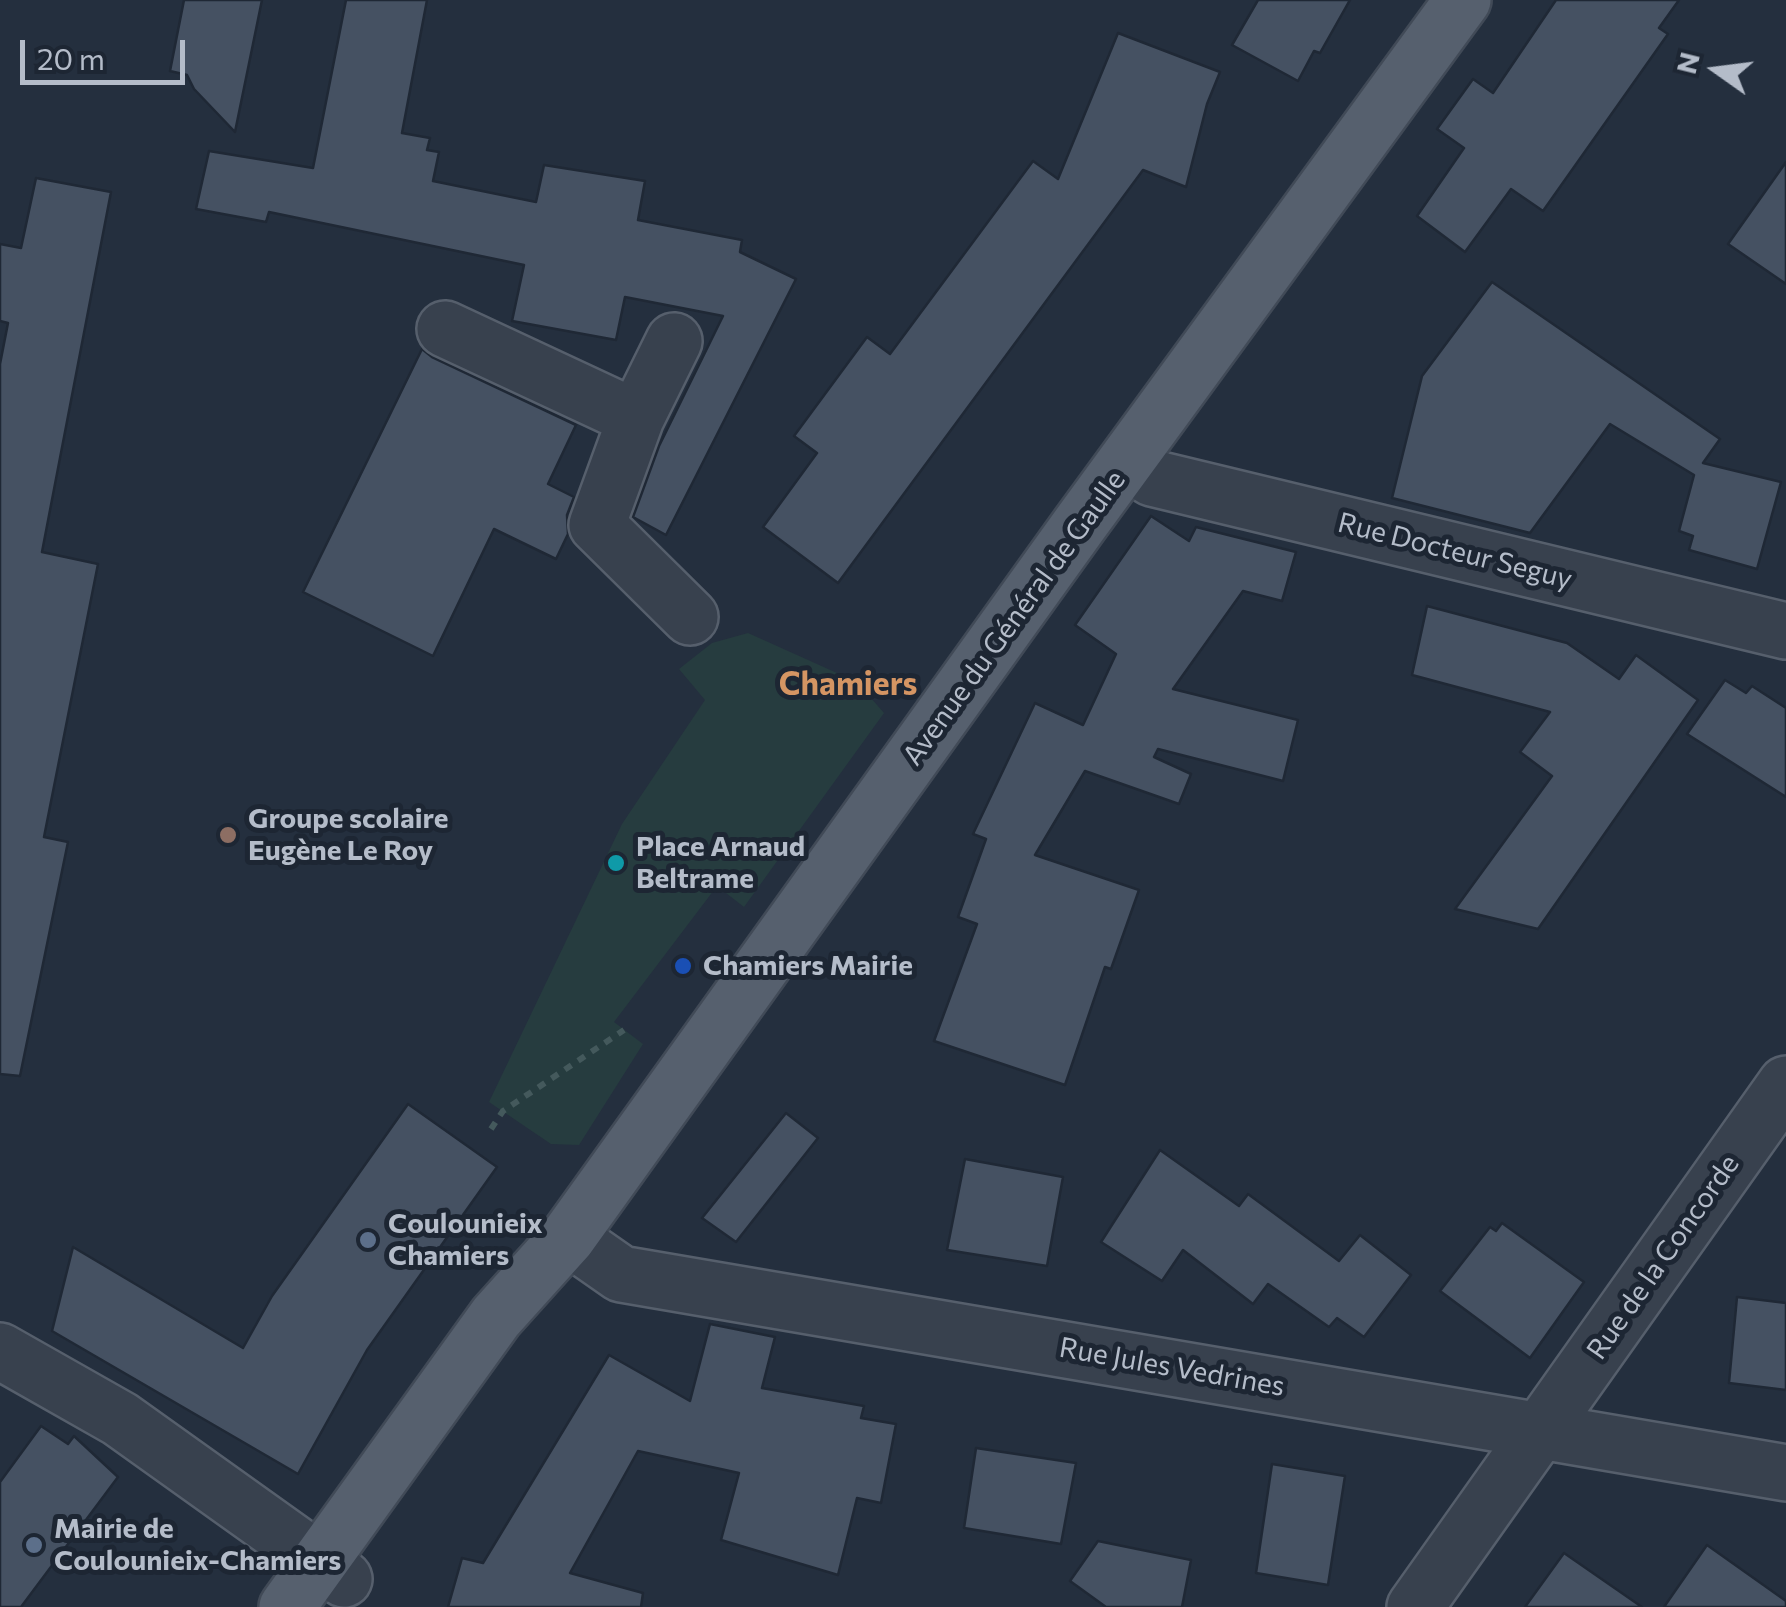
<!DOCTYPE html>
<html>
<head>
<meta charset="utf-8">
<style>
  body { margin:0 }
  #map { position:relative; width:1786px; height:1607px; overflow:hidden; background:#242f3e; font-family:Commissioner,sans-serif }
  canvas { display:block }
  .north { position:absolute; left:1666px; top:20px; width:100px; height:100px; -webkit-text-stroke:8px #1d2633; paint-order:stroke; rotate:284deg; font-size:28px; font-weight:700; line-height:40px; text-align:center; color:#b4bcc9 }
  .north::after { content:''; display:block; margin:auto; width:35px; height:45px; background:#b4bcc9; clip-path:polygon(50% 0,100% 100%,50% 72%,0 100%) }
  .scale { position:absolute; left:20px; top:40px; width:165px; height:45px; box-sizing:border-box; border:5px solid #b4bcc9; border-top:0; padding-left:12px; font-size:30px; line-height:35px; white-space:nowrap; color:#b4bcc9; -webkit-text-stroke:8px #1d2633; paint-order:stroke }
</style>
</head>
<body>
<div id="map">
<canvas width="1786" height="1607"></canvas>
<div class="north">N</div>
<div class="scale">20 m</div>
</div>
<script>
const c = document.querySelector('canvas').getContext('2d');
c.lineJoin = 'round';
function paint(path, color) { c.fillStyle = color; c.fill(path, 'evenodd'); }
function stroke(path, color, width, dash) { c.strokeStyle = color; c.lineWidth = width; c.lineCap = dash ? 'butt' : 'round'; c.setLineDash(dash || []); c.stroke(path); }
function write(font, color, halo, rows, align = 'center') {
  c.font = font + ' Commissioner,sans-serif'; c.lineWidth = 10; c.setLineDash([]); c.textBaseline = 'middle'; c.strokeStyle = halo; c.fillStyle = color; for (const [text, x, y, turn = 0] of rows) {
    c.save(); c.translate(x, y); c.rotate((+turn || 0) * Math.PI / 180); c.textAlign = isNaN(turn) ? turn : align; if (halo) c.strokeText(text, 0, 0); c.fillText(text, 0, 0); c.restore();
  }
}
paint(new Path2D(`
  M748 633 857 682 884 713 744 907 717 886 614 1022 643 1044 579 1145 551 1144 489 1102 622 824 705 700 679 669 712 643Z`), '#263c3f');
const building = new Path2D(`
  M184 0H262L235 132 194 89 187 75 170 71Z
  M346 0H427L402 133 430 138 427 150 439 152 433 181 536 202 544 165 645 181 638 220 742 240 740 252 796 279 666 535 633 517 659 446 723 316 625 297 616 340 512 321 524 265 269 212 266 222 196 209 209 151 313 168Z
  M1258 0H1350L1320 53 1314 51 1298 81 1232 45Z
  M1556 0H1679L1659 28 1668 34 1543 211 1511 189 1465 252 1417 216 1464 148 1437 129 1473 79 1493 93Z
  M1118 33 1220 72 1207 104 1186 187 1143 170 838 583 763 527 817 453 794 436 867 337 890 354 1033 161 1058 179Z
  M1786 162V284L1728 244Z
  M36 178 111 192 42 552 98 564 44 837 68 842 20 1076 0 1074V364L8 323 0 321V244L21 248Z
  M1492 282 1720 439 1703 463 1781 482 1757 569 1689 550 1693 536 1679 531 1694 475 1610 424 1530 533 1392 498 1422 376Z
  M422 349 432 357 576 425 548 484 574 497 567 515 568 534 556 559 494 529 433 656 303 592Z
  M1151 516 1189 541 1196 527 1296 552 1282 601 1243 591 1173 689 1298 720 1283 781 1158 749 1154 757 1191 774 1179 804 1085 771 1035 855 1139 890 1111 969 1105 967 1065 1085 934 1041 977 924 958 917 986 839 973 834 1035 703 1083 725 1116 654 1075 625Z
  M1427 606 1567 643 1619 679 1636 655 1698 700 1538 929 1455 909 1552 776 1520 752 1550 712 1412 675Z
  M1725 680 1746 693 1752 686 1786 708V797L1687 734Z
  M408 1104 497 1167 367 1350 298 1474 52 1331 73 1247 243 1348 272 1296Z
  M786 1113 818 1138 736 1242 702 1218Z
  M1160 1150 1239 1206 1248 1194 1339 1261 1360 1235 1411 1275 1364 1337 1337 1318 1329 1327 1268 1284 1253 1304 1183 1250 1162 1281 1101 1242Z
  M965 1159 1063 1177 1047 1266 947 1250Z
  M1502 1223 1584 1282 1530 1358 1440 1291 1490 1227 1496 1231Z
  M1737 1297 1786 1303V1390L1729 1383Z
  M710 1324 775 1337 762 1388 864 1406 861 1418 896 1424 881 1503 857 1498 838 1575 721 1540 739 1473 638 1451 570 1573 643 1593 641 1607H448L462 1558 483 1563 609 1355 690 1401Z
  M41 1426 68 1444 74 1436 118 1477 21 1607H0V1482Z
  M976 1448 1076 1463 1061 1544 964 1528Z
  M1272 1464 1345 1476 1328 1585 1256 1573Z
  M1098 1541 1191 1560 1182 1607H1106L1070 1581Z
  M1707 1545 1786 1601V1607H1664Z
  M1564 1553 1642 1607H1525Z`);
paint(building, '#455162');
stroke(building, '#1f2835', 2.5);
const minor = new Path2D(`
  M445 329 636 418
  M674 341 636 418 597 525 690 617
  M1128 461 1152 478 1786 631
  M568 1237 621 1274 1786 1473
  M0 1351 120 1419 344 1579
  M1415 1607 1786 1084`);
const major = new Path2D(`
  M287 1607 496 1317 568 1237 1080 524 1463 0`);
stroke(minor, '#565f6c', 60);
stroke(major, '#414a57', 60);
stroke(new Path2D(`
  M491 1129 503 1111 624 1030`), '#44595c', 6, [8, 8]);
stroke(minor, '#38414e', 55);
stroke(major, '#56606e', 55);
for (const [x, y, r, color] of [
  [228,835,10,"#8d6e63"],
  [616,863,10,"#0f9aa8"],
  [683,966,10,"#1a4fb4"],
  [368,1240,10,"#5c6f8a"],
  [34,1545,10,"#5c6f8a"]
]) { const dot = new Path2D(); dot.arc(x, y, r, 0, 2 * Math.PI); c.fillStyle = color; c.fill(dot); stroke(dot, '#1d2633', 4); }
write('28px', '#b4bcc9', '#1d2633', [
  ["Rue Docteur Seguy",1455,551,14],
  ["Avenue du Général de Gaulle",1014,618,-54],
  ["Rue de la Concorde",1663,1257,-55],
  ["Rue Jules Vedrines",1172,1367,10]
]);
write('bold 28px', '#b4bcc9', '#1d2633', [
  ["Groupe scolaire",248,819],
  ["Eugène Le Roy",248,851],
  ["Place Arnaud",636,847],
  ["Beltrame",636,879],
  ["Chamiers Mairie",703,966],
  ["Coulounieix",388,1224],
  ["Chamiers",388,1256],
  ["Mairie de",54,1529],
  ["Coulounieix-Chamiers",54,1561]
], 'left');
write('bold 32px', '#d59563', '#1d2633', [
  ["Chamiers",848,684]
]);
</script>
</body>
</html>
